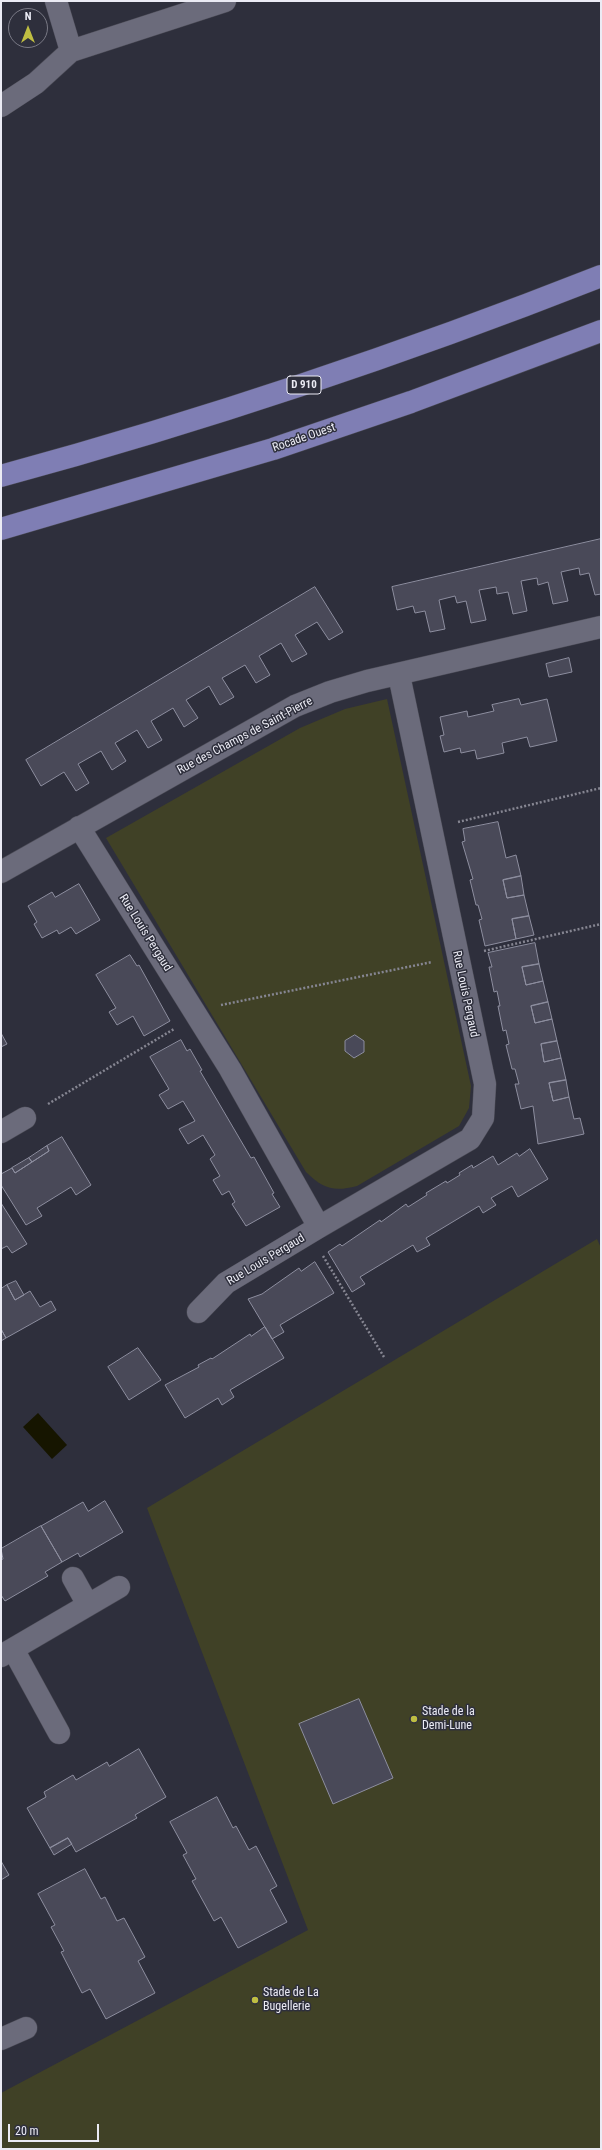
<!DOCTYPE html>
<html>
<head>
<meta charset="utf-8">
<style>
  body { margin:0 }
  #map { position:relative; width:602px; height:2150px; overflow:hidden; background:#2e2f3c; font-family:"Roboto Condensed",sans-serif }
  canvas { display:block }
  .frame { position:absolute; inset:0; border:2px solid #ebebf4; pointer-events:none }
  .north { position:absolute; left:8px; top:8px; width:40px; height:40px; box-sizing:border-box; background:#2e2f3c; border:1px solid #7a7a86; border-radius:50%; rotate:0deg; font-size:11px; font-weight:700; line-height:16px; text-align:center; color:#ebebf4 }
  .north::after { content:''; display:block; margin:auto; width:14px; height:18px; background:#bfbe42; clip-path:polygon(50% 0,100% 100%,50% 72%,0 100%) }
  .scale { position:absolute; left:8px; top:2124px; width:91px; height:18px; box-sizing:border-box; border:2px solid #ebebf4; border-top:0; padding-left:5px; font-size:12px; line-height:14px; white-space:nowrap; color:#ebebf4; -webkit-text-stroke:3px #2e2f3c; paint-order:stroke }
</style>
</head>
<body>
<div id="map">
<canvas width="602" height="2150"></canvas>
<div class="frame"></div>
<div class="north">N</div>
<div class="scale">20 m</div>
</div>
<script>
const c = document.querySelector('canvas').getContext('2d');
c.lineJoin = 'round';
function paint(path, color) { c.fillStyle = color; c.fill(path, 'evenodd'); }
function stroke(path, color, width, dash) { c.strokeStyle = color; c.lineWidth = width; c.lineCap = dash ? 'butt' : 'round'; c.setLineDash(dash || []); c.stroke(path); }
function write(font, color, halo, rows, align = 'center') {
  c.font = font + ' "Roboto Condensed",sans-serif'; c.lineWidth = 3; c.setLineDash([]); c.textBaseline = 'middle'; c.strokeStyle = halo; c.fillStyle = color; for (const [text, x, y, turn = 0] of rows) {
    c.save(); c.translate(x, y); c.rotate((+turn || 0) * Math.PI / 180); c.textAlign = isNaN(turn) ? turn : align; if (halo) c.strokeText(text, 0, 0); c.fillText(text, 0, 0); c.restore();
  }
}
paint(new Path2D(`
  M387 699 471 1086 469 1108 459 1126 357 1186C334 1192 323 1189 306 1172L106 838 300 728 345 709Z
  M597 1239 601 1248V2149H1V2093L308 1930 147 1508Z`), '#404126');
paint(new Path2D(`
  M38 1413 67 1445 52 1459 23 1427Z`), '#161500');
const building = new Path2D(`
  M601 539V594L595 595 589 573 580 575 579 568 561 572 568 601 553 604 548 582 538 585 537 578 521 581 527 611 513 614 508 592 497 594 496 587 479 590 486 620 471 623 466 601 457 603 455 596 439 600 445 629 430 632 425 611 415 613 413 606 397 610 392 587Z
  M315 587 343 632 329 640 317 622 295 635 307 654 292 662 281 643 259 656 270 675 256 683 245 665 222 678 234 697 220 705 209 686 186 700 198 718 184 727 173 708 151 721 162 740 148 748 137 730 115 743 126 761 112 770 101 751 78 764 89 783 76 791 64 772 41 786 26 760Z
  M569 658 572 672 549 677 546 664Z
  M519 699 521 705 547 699 557 741 530 747 527 737 502 743 504 753 477 759 475 750 461 753 460 748 444 752 440 736 444 735 440 717 467 711 468 717 494 711 492 705Z
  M498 822 506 858 516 855 521 876 503 880 507 898 524 895 529 916 512 919 516 939 485 946 479 920 482 919 478 905H476L470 880 473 879 462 842 465 841 463 829Z
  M521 876 524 895 507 898 503 880Z
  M79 884 100 920 76 934 71 927 59 934 57 930 42 938 34 924 37 922 28 906 52 892 55 897Z
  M529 916 534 935 516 939 512 919Z
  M535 943 539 964 522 967 526 985 543 981 548 1002 531 1006 535 1023 552 1019 557 1041 541 1044 544 1062 561 1058 566 1080 549 1083 553 1101 569 1097 574 1119 580 1118 584 1134 538 1144 533 1106 521 1109 515 1084H519L515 1069H512L506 1045 509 1044 506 1030 503 1031 498 1006H500L497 991 494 992 489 967H492L488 953Z
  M130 955 137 966 139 965 170 1021 144 1036 133 1016 117 1025 109 1012 116 1008 96 975Z
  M539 964 543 981 526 985 522 967Z
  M548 1002 552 1019 535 1023 531 1006Z
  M1 1033 7 1044 1 1047Z
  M355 1035 364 1041V1052L354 1058 345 1051V1041Z
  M181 1040 187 1051 190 1049 202 1070 200 1071 251 1158 254 1157 274 1193 272 1194 280 1207 246 1226 232 1204 235 1202 229 1191 222 1195 213 1180 220 1176 210 1159 215 1155 203 1135 188 1144 179 1129 195 1121 183 1101 168 1109 159 1095 169 1089 150 1057Z
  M557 1041 561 1058 544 1062 541 1044Z
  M566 1080 569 1097 553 1101 549 1083Z
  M62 1137 91 1185 76 1195 71 1187 37 1208 42 1216 26 1225 1 1185V1174L12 1168 15 1173 49 1151 47 1146Z
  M47 1146 49 1151 32 1162 29 1158Z
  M530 1149 548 1179 518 1197 512 1186 491 1198 496 1205 483 1213 479 1206 426 1238 430 1245 417 1252 413 1245 360 1277 365 1284 352 1292 328 1252 340 1244 342 1246 380 1220 381 1222 406 1204 408 1207 427 1195 426 1193 446 1181 447 1183 460 1175 459 1173 472 1165 473 1168 493 1156 498 1165 517 1153 519 1156Z
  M29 1158 32 1162 15 1173 12 1168Z
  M1 1203 27 1244 12 1253 7 1246 1 1249Z
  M315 1262 334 1293 280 1325 284 1332 272 1339 248 1299 262 1294 299 1268 301 1271Z
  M16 1281 24 1295 15 1300 7 1285Z
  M7 1285 15 1300 30 1291 40 1307 51 1301 56 1310 6 1338 1 1329V1289Z
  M265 1327 284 1358 230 1390 234 1397 222 1405 218 1398 185 1418 165 1385 199 1367 198 1365 211 1358 212 1359 250 1334 251 1336Z
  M1 1329 6 1338 1 1341Z
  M138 1348 161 1380 129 1400 108 1367Z
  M105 1501 123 1532 80 1557 78 1553 62 1562 41 1526 83 1502 88 1511Z
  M41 1526 62 1562 45 1572 48 1576 5 1601 1 1595V1560L3 1559 1 1549Z
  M359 1699 393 1778 333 1804 299 1724Z
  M139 1749 166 1797 135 1815 137 1818 76 1852 68 1838 50 1848 27 1808 46 1797 44 1792 73 1775 76 1780 107 1762 109 1766Z
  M217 1797 233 1828 236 1826 249 1850 256 1846 277 1886 270 1890 287 1922 238 1948 221 1917 214 1921 192 1881 196 1879 183 1855 187 1853 170 1822Z
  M68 1838 72 1844 54 1855 50 1848Z
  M1 1861 9 1875 1 1880Z
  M85 1869 101 1899 105 1897 117 1921 124 1918 145 1957 138 1961 155 1993 106 2019 90 1989 82 1993 61 1952 64 1951 51 1927 55 1925 38 1894Z`);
paint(building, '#494958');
stroke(building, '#8d8e9f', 1);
const minor = new Path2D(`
  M56 1 71 51
  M1 106 36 83 71 51 225 1
  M79 827 230 1069 319 1227 470 1139 483 1118 485 1084 399 675
  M1 872 295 706 330 692 367 681 601 627
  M1 1132 25 1118
  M198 1312 226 1283 319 1227
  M73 1578 88 1605
  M13 1649 59 1733
  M1 1656 119 1587
  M1 2039 26 2028`);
const major = new Path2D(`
  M1 476C206 420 403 354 601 276
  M1 529 273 449 411 402 601 331`);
stroke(minor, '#4a4a55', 23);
stroke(major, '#4a4a55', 23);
stroke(new Path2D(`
  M458 822 601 788
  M484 951 601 924
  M221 1005 432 962
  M48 1104 174 1029
  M323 1256 384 1357`), '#868692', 2.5, [2, 2]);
stroke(minor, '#6b6b7b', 22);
stroke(major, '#7f7eb4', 22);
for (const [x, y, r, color] of [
  [414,1719,4,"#bfbe42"],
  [255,2000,4,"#bfbe42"]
]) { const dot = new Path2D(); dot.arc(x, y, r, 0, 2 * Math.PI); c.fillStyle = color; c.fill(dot); stroke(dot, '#2e2f3c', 1.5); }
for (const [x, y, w] of [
  [304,385,34]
]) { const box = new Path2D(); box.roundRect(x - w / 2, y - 9, w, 18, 3); c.fillStyle = '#2e2f3c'; c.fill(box); stroke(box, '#ebebf4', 1); }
write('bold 11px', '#ebebf4', null, [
  ["D 910",304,385]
]);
write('12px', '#ebebf4', '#2e2f3c', [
  ["Rocade Ouest",304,438,-19],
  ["Rue des Champs de Saint-Pierre",245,736,-28],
  ["Rue Louis Pergaud",145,933,58],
  ["Rue Louis Pergaud",465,994,78],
  ["Rue Louis Pergaud",266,1260,-31]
]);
write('12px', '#ebebf4', '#2e2f3c', [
  ["Stade de la",422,1712],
  ["Demi-Lune",422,1726],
  ["Stade de La",263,1993],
  ["Bugellerie",263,2007]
], 'left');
</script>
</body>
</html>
